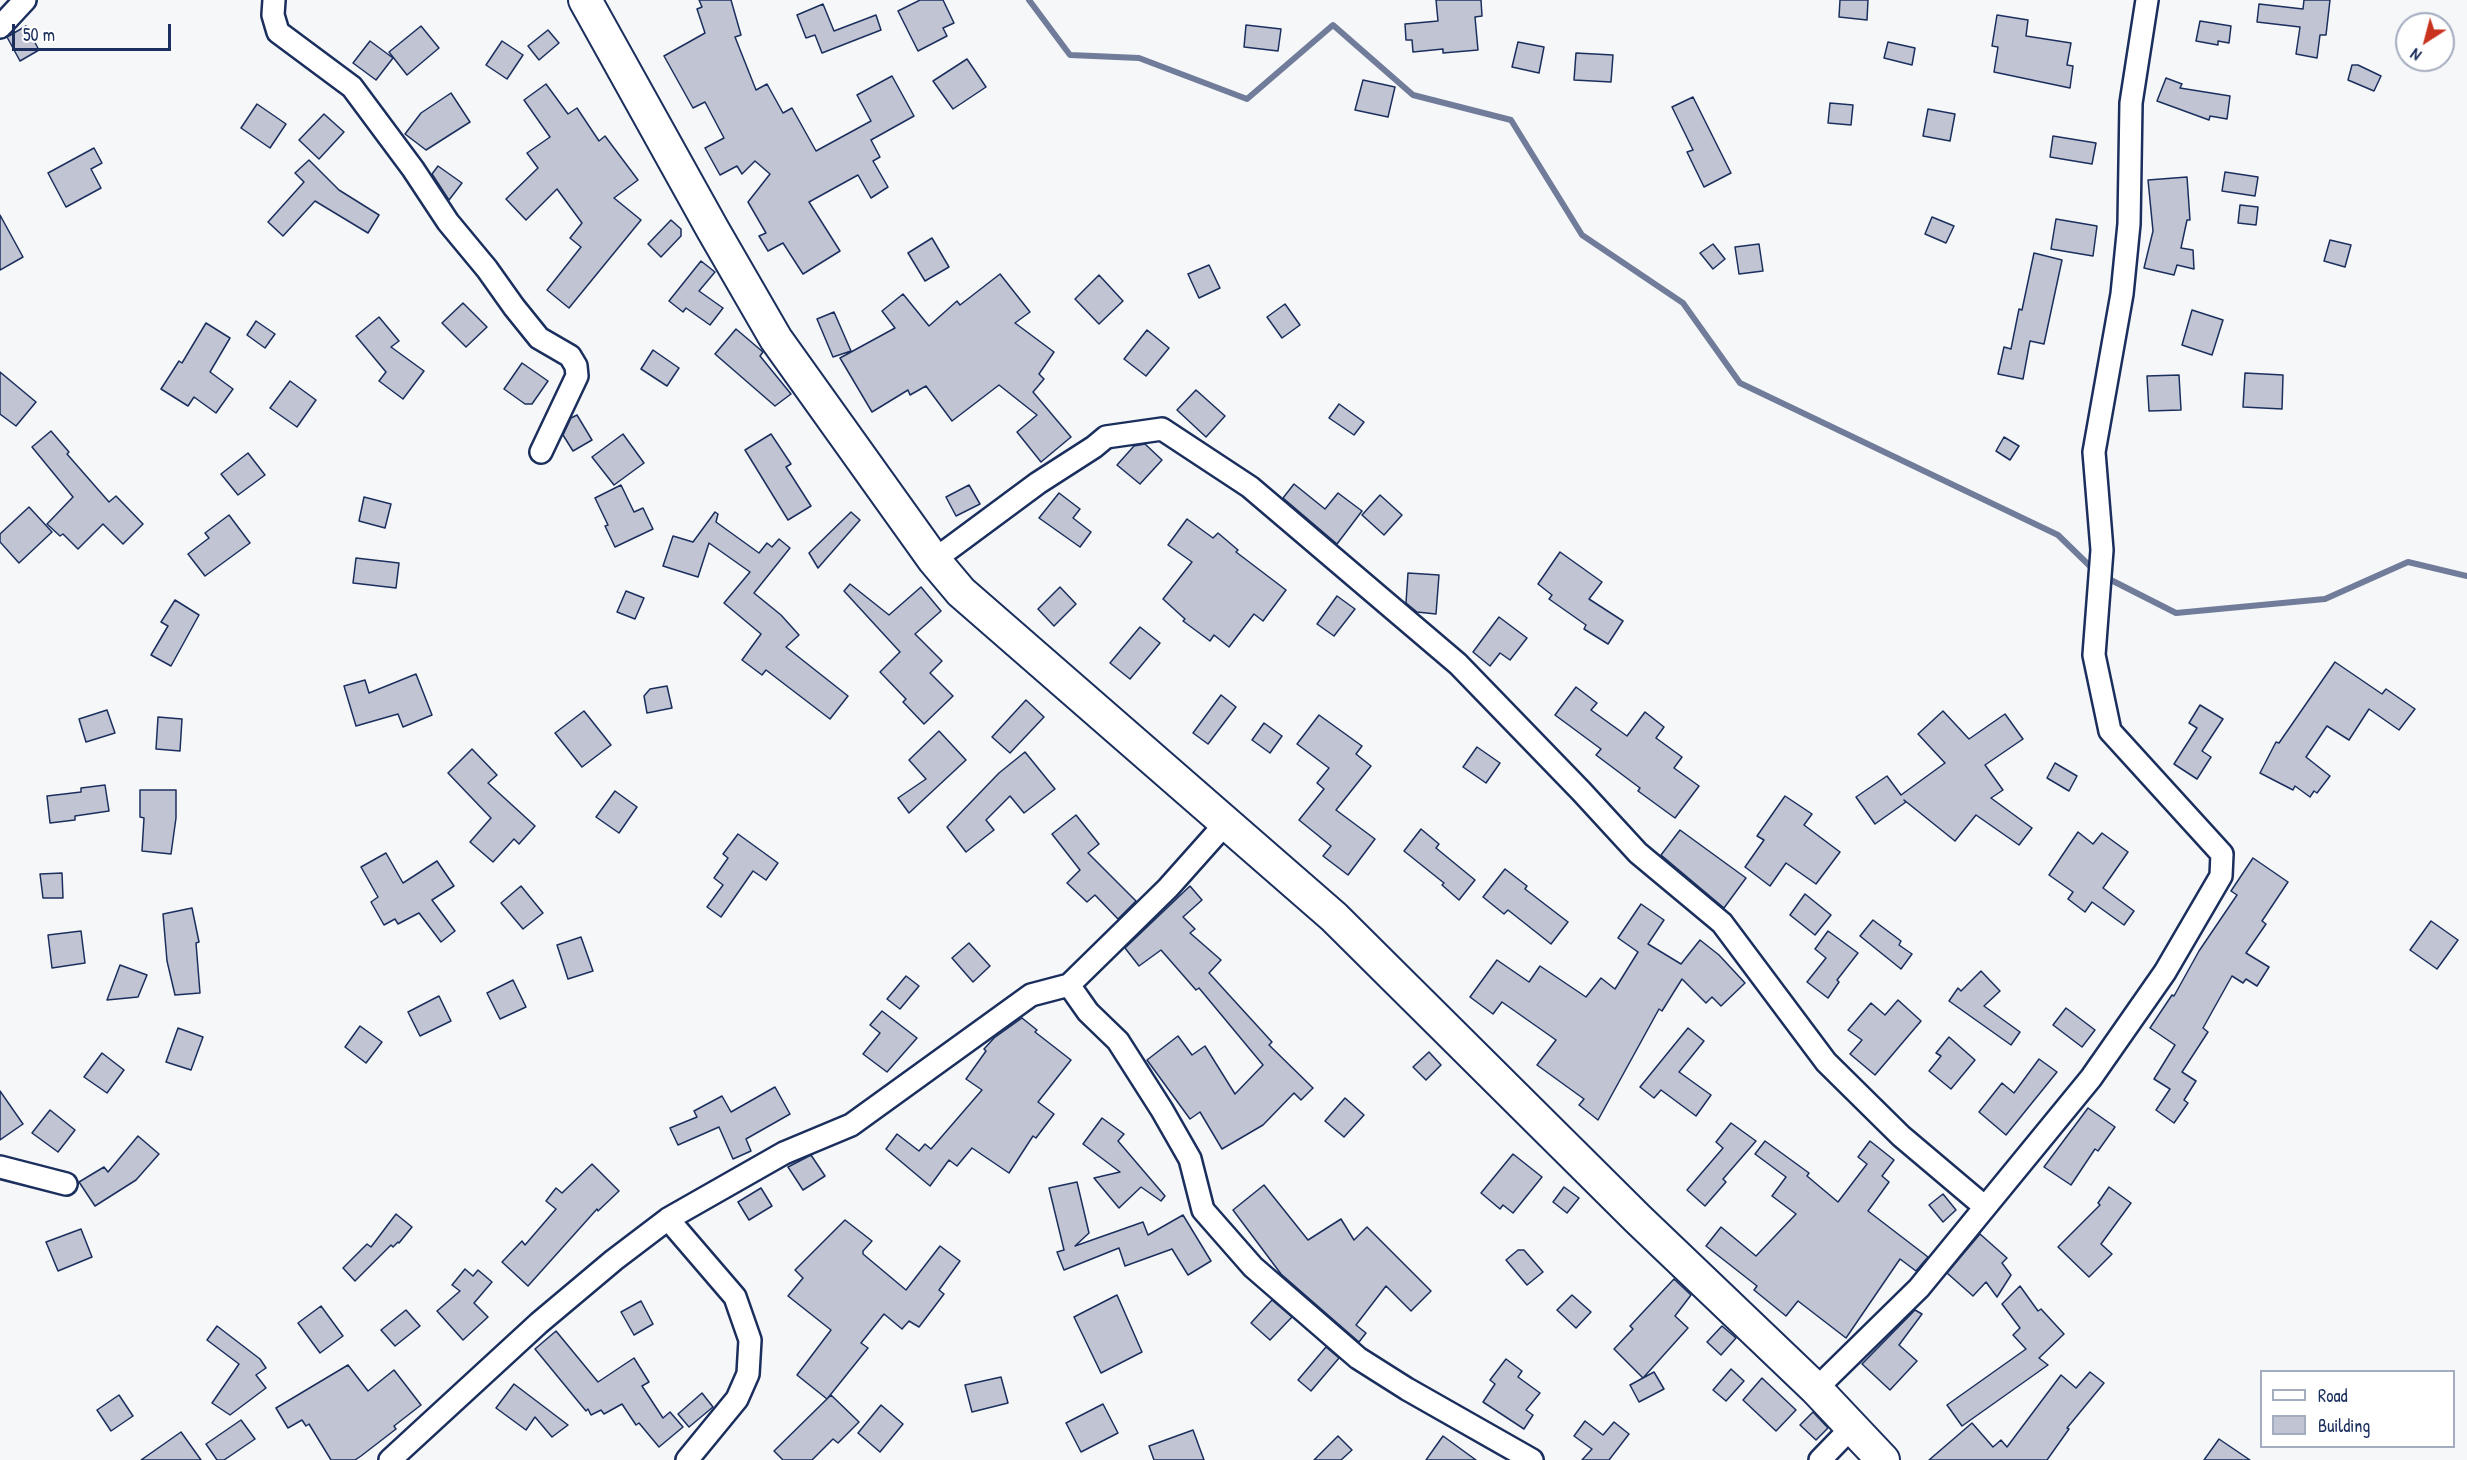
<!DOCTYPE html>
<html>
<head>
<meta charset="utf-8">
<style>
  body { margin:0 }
  #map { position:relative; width:2467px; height:1460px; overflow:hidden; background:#f6f7f9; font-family:"Patrick Hand",sans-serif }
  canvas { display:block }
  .legend { position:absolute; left:2260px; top:1370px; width:195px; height:78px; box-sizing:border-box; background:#fff; border:2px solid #a4acbf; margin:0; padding:8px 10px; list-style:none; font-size:18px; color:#1b2f5e }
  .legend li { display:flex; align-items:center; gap:12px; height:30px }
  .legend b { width:30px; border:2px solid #a4acbf }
  .north { position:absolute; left:2395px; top:12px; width:60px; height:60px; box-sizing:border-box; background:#fff; border:2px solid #a4acbf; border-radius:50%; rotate:216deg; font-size:16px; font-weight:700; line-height:24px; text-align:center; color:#1b2f5e }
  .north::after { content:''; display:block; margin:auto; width:21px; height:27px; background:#c8321e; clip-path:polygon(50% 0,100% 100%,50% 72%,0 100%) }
  .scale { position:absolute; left:12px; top:24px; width:159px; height:27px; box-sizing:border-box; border:3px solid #1b2f5e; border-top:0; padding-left:8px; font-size:18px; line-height:21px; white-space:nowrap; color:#1b2f5e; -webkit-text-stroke:4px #fff; paint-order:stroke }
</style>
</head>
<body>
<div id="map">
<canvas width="2467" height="1460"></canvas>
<ul class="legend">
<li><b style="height:8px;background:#fff"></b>Road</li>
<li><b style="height:16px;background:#c0c4d3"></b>Building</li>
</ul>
<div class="north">N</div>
<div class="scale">50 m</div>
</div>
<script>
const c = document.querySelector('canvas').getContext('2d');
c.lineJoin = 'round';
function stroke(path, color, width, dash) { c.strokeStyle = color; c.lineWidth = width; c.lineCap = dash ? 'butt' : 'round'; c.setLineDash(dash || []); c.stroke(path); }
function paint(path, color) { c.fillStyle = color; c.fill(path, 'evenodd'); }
stroke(new Path2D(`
  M1029 0 1070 55 1139 58 1247 99 1333 25 1413 95 1511 120 1582 235 1683 303 1740 383 2058 535 2096 572
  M2105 577 2176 613 2325 599 2408 562 2467 576`), '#707c99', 6);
const building = new Path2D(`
  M699 0H731L741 35 735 37 756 90 767 84 783 113 792 108 816 151 871 121 857 95 892 76 914 116 871 140 880 157 873 161 888 187 871 198 858 175 809 202 840 251 803 274 783 243 768 251 759 236 766 233 748 202 770 174 755 161 742 174 737 166 720 175 705 148 724 138 705 102 693 108 664 56 705 33 697 9 702 7Z
  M920 0H943L954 23 943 28 947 36 918 51 898 11Z
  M1436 0H1481L1482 16 1475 17 1478 50 1443 53V49L1413 52 1412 40H1406L1405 24 1438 21Z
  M1840 0H1868L1867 20 1839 17Z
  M2304 0H2330L2326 35H2320L2317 58 2296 54 2300 27 2257 22 2259 4 2303 9Z
  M823 4 834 31 876 15 881 30 822 53 815 35 806 38 797 15Z
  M1997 15 2028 20 2026 36 2071 43 2067 65 2073 66 2070 88 1994 72 1998 47 1992 46Z
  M2200 21 2231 26 2229 43 2218 41V45L2196 41Z
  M1246 25 1281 29 1278 51 1244 47Z
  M26 26 39 50 20 61 7 37Z
  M421 26 439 48 407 75 389 52Z
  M548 30 559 43 539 60 528 46Z
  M370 41 393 58 376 80 353 63Z
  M502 41 523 55 507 79 486 65Z
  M1518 42 1544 47 1539 73 1512 67Z
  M1888 42 1915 48 1912 65 1884 58Z
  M1576 53 1613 55 1611 82 1574 80Z
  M967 59 986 87 953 109 933 81Z
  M2352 65H2358L2381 76 2374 91 2348 80Z
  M2166 78 2182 84 2180 88 2230 96 2227 119 2210 116 2209 120 2157 101Z
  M1363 80 1395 87 1388 117 1355 110Z
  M546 84 568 114 577 108 599 141 605 136 638 180 614 198 641 220 569 308 547 290 581 247 570 238 582 223 557 189 526 220 506 199 538 168 527 153 550 137 524 100Z
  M451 93 470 122 426 150 405 134 421 113Z
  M1693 97 1731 173 1704 187 1687 152 1693 150 1672 107Z
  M1830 103 1853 105 1851 125 1828 123Z
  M257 104 286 124 270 148 241 128Z
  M1928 109 1955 114 1950 141 1923 136Z
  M324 114 344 132 319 159 299 140Z
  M2053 136 2096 143 2092 164 2050 157Z
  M94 148 102 163 91 169 101 188 66 207 48 173Z
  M309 160 339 190 379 215 368 233 315 201 283 236 268 222 304 182 295 173Z
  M438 166 462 183 449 200 432 174Z
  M2225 172 2258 177 2255 196 2222 191Z
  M2187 177 2190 220H2187L2181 248 2193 250 2194 269 2177 265 2174 275 2144 268 2153 231 2148 180Z
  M2240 205 2258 207 2256 225 2238 223Z
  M0 215 23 257 0 270Z
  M1932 217 1954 226 1946 243 1925 234Z
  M2056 219 2097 226 2093 256 2051 249Z
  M671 220 681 229V236L661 257 648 244Z
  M932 238 949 267 925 281 908 253Z
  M2330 240 2351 245 2345 267 2324 261Z
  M1713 244 1725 259 1713 269 1700 253Z
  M1759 244 1763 271 1739 274 1735 247Z
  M2034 253 2062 260 2044 344 2030 341 2023 379 1998 374 2004 347 2011 349 2019 309 2022 310Z
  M701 261 715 272 699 291 723 308 710 325 686 308 683 312 669 301Z
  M1209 265 1220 288 1199 298 1188 274Z
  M1000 274 1030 312 1015 323 1054 352 1039 374 1044 379 1033 392 1071 437 1041 462 1017 432 1037 415 999 385 952 421 926 386 910 395 908 390 872 412 840 358 895 328 882 311 903 294 929 326 957 301 960 305Z
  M1099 275 1123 301 1099 324 1075 299Z
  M463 303 487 327 466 347 442 323Z
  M1285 304 1300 325 1282 338 1267 317Z
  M2192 310 2223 320 2212 355 2182 345Z
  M834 312 851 351 833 357 817 319Z
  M379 317 399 341 391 347 424 371 403 399 379 381 386 372 356 336Z
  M256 321 275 334 265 348 247 335Z
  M206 323 230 338 210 372 233 389 216 413 194 397 188 406 161 389 179 361 182 363Z
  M736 329 763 352 760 356 791 394 775 406 715 354Z
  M1147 330 1169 348 1146 376 1124 359Z
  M653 350 679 368 667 386 641 369Z
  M522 363 548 381 532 404H525L504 389Z
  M0 372 36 402 16 426 0 414Z
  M2245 373 2283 375 2282 409 2243 407Z
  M2179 375 2181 410 2149 411 2147 376Z
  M290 381 316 400 297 427 270 408Z
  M1196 390 1225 416 1206 437 1177 410Z
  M1339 404 1364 422 1354 435 1329 418Z
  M577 415 592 440 573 451 563 435 571 418Z
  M51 431 69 452 67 454 109 502 116 496 143 524 123 544 103 524 78 549 63 534 60 536 47 524 73 497 32 447Z
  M623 434 644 463 614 485 592 457Z
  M771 434 791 464 786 467 811 506 788 520 745 450Z
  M2004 437 2019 446 2010 460 1996 451Z
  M1145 444 1162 460 1140 484 1117 465 1134 446Z
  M248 453 265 475 238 495 221 474Z
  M1294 484 1325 509 1338 493 1362 511 1337 544 1283 498Z
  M621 485 634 512 643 508 653 529 615 547 605 526 608 525 595 498Z
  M969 485 980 504 956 516 946 497Z
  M1059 493 1080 509 1073 518 1091 532 1080 547 1039 518Z
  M1380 495 1402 515 1384 535 1362 515Z
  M364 497 391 504 385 528 359 521Z
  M29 507 52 532 19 563 0 542V534Z
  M715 512 718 514 716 522 759 553 767 543 772 547 779 539 790 548 754 593 781 615 799 635 786 647 848 696 830 719 766 670 762 675 742 660 761 634 724 603 750 572 709 543 698 577 663 566 673 536 693 542Z
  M851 512 860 520 818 568 809 553Z
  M229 515 250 543 205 576 188 554 209 538 205 533Z
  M1187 519 1213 538 1218 533 1238 550 1236 552 1286 590 1263 621 1254 614 1229 647 1214 635 1210 641 1183 621 1185 619 1163 599 1192 562 1168 545Z
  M1560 552 1602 582 1589 599 1623 621 1608 644 1584 629 1586 625 1549 599 1552 595 1538 584Z
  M356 558 399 563 396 588 353 583Z
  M1408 573 1439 575 1436 614 1417 612 1406 603Z
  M850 584 889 615 921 587 941 611 915 634 942 661 930 673 953 696 924 724 903 702 906 699 880 672 900 652 844 591Z
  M1060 587 1076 604 1054 626 1038 609Z
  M626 591 644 598 635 619 617 612Z
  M1337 596 1355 609 1334 636 1317 624Z
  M175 600 199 615 171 666 151 655 168 626 161 622Z
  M1499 617 1527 638 1510 660 1500 653 1490 666 1473 652Z
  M1140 627 1160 643 1130 679 1110 663Z
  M2335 662 2382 694 2386 689 2415 709 2399 730 2369 709 2349 740 2327 726 2306 757 2330 776 2317 793 2314 791 2310 797 2295 786 2293 790 2260 773 2276 742 2279 743Z
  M416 674 432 715 403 727 398 714 356 726 344 686 365 680 369 693Z
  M667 686 672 708 647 713 644 696 650 689Z
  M1576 687 1597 703 1591 710 1627 736 1645 712 1664 727 1656 738 1682 757 1674 768 1699 786 1675 818 1638 791 1640 788 1596 755 1601 749 1555 715Z
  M1221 695 1236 707 1208 744 1193 733Z
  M1026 700 1044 717 1010 753 992 737Z
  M2200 705 2223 719 2202 751 2211 757 2197 779 2174 764 2197 728 2189 723Z
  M107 710 115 733 86 742 79 719Z
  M584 711 611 745 582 767 555 733Z
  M1943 711 1969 739 2005 714 2023 739 1985 765 2003 790 1991 798 2032 828 2019 845 1976 815 1955 841 1904 800 1906 802 1875 824 1856 797 1887 776 1901 795 1945 763 1918 734Z
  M1319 715 1362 746 1356 754 1371 766 1336 810 1375 839 1348 875 1323 856 1331 846 1299 820 1324 789 1317 783 1329 768 1297 744Z
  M158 717 182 719 180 751 156 749Z
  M1264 723 1282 736 1270 753 1252 740Z
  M939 731 966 760 909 813 898 798 926 779 909 760Z
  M1477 747 1500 763 1486 783 1463 767Z
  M472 749 497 775 488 783 535 826 519 844 514 839 493 862 470 842 491 818 448 773Z
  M1025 752 1055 789 1024 813 1010 796 986 820 994 830 966 852 947 827 999 773Z
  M2055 763 2077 776 2069 791 2047 778Z
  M105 785 109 811 75 816V820L50 823 47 796 81 792V788Z
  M140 790H176V818L171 854 142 851 144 818 140 817Z
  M615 791 637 807 619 833 596 817Z
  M1785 796 1812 814 1804 825 1840 852 1816 884 1786 863 1770 886 1745 867 1764 840 1757 836Z
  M1076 815 1099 844 1088 853 1136 901 1118 919 1095 895 1087 902 1067 883 1080 870 1052 834Z
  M1421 829 1439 844 1436 848 1475 880 1459 900 1442 885 1444 883 1404 851Z
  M1680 830 1746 878 1724 908 1661 855Z
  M2078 832 2093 844 2102 833 2128 852 2103 888 2134 911 2124 925 2092 902 2085 912 2068 899 2073 892 2049 875Z
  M738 834 778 863 766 880 753 871 721 917 707 907 723 885 714 878 728 858 723 854Z
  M386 853 403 883 437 861 454 886 432 900 455 931 441 942 419 913 398 924 395 919 384 925 371 902 378 897 361 867Z
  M2253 858 2288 882 2262 921 2266 924 2246 953 2269 967 2257 986 2246 979 2243 983 2232 976 2203 1028 2208 1032 2182 1072 2196 1081 2184 1100 2188 1103 2174 1123 2156 1110 2170 1089 2154 1079 2175 1045 2150 1028 2172 995 2174 996 2199 951 2237 895 2231 891Z
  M1505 869 1527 886 1525 889 1568 922 1551 944 1508 910 1504 914 1483 897Z
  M62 873 63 898H43L40 874Z
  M521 886 543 913 523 929 501 903Z
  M1190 886 1202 900 1183 917 1195 929 1190 933 1221 960 1209 973 1272 1042 1269 1045 1313 1088 1301 1100 1294 1093 1263 1125 1222 1149 1200 1112 1190 1119 1147 1060 1178 1036 1192 1055 1205 1046 1235 1094 1263 1065 1199 988 1196 990 1161 950 1139 966 1125 948Z
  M1805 894 1831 915 1815 935 1790 915Z
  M1641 904 1664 920 1648 944 1681 964 1700 940 1719 955 1745 983 1721 1006 1712 997 1706 1003 1682 979 1662 1011 1659 1009 1598 1120 1579 1105 1584 1099 1537 1065 1556 1040 1502 1002 1493 1014 1470 997 1497 960 1529 982 1540 966 1586 997 1601 978 1615 989 1638 952 1618 938Z
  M192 908 199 942 196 943 200 993 175 995 167 961 163 914Z
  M1873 920 1901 941 1899 945 1912 954 1901 969 1860 936Z
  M2431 921 2458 940 2437 969 2410 950Z
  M81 931 85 963 52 968 48 935Z
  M1828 931 1858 953 1837 980 1839 982 1828 998 1807 982 1826 958 1815 949Z
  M581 937 593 971 568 979 557 945Z
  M969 943 990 966 973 982 952 958Z
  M120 965 147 975 138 997 107 1000Z
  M1981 971 2000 991 1984 1006 2020 1032 2011 1045 1949 1001 1958 988 1961 991Z
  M906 976 919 986 900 1009 887 999Z
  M513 980 526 1007 500 1019 487 993Z
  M439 996 451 1021 420 1036 408 1012Z
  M1898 1000 1921 1021 1875 1075 1850 1054 1862 1040 1848 1030 1871 1003 1885 1015Z
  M2066 1008 2095 1030 2082 1047 2053 1025Z
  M882 1011 917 1038 887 1072 863 1054 880 1033 870 1025Z
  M1022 1018 1037 1030 1035 1032 1071 1060 1038 1102 1054 1114 1036 1138 1033 1136 1009 1173 972 1148 957 1166 949 1160 930 1186 886 1149 897 1134 919 1151 925 1144 931 1149 982 1090 966 1079 986 1051 984 1049 994 1038Z
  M360 1026 382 1042 366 1063 345 1047Z
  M178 1028 203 1037 191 1070 166 1062Z
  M1688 1028 1704 1041 1679 1072 1711 1095 1696 1116 1661 1090 1654 1098 1640 1087Z
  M1949 1037 1975 1060 1951 1089 1929 1071 1941 1056 1936 1053Z
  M1429 1052 1441 1065 1426 1080 1413 1067Z
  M102 1053 124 1070 107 1093 84 1077Z
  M2039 1059 2057 1072 2006 1135 1979 1112 2002 1083 2014 1093Z
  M775 1087 790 1114 746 1139 751 1151 733 1159 719 1127 678 1145 670 1128 697 1117 694 1111 722 1096 731 1112Z
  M0 1091 23 1124 0 1140Z
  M1345 1098 1364 1115 1344 1137 1325 1121Z
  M2088 1108 2115 1127 2098 1151 2095 1149 2071 1185 2044 1167Z
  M50 1110 75 1130 58 1152 32 1133Z
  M1102 1118 1124 1134 1118 1141 1165 1196 1161 1201 1141 1187 1119 1208 1094 1178 1120 1172 1083 1144Z
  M1731 1123 1756 1141 1723 1179 1726 1182 1705 1206 1687 1190 1723 1148 1716 1142Z
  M138 1136 159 1154 136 1180 95 1206 79 1182 104 1167 108 1172Z
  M1765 1141 1809 1173 1807 1176 1838 1202 1867 1164 1858 1157 1870 1141 1894 1160 1882 1176 1889 1182 1868 1211 1928 1257 1916 1271 1900 1259 1846 1338 1798 1301 1786 1316 1754 1290 1757 1286 1706 1246 1721 1227 1756 1256 1796 1214 1772 1196 1786 1177 1755 1154Z
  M1513 1154 1542 1177 1513 1213 1503 1205 1500 1209 1481 1193Z
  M811 1155 825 1176 803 1190 788 1167Z
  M592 1164 619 1191 598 1211 597 1209 528 1286 502 1262 522 1241 525 1245 556 1209 546 1201 556 1188 562 1193Z
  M1077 1182 1089 1233 1075 1246 1143 1222 1148 1235 1183 1215 1211 1261 1188 1275 1172 1249 1125 1266 1119 1248 1064 1270 1057 1252 1064 1250 1049 1188Z
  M1264 1185 1308 1240 1341 1219 1354 1240 1367 1227 1431 1291 1411 1311 1386 1286 1356 1325 1366 1333 1359 1342 1281 1274 1233 1210Z
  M1564 1187 1579 1198 1567 1213 1553 1202Z
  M2109 1187 2131 1203 2101 1244 2112 1254 2089 1277 2058 1247 2100 1205 2098 1203Z
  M761 1188 772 1206 749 1220 738 1202Z
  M1943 1194 1956 1210 1943 1222 1929 1205Z
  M396 1214 412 1227 399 1243 398 1242 393 1247 391 1245 355 1281 343 1268 367 1244 371 1247Z
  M845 1220 872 1241 863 1251V1254L906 1290 940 1246 960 1261 939 1290 944 1294 919 1327 909 1321 902 1329 884 1314 861 1343 868 1348 827 1399 797 1375 831 1330 788 1296 803 1278 795 1270Z
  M81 1229 92 1257 58 1271 46 1242Z
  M1980 1234 2007 1258 2002 1263 2011 1275 1997 1297 1986 1282 1973 1296 1947 1273Z
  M1518 1250H1524L1543 1272 1527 1285 1506 1260Z
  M465 1269 473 1276 478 1270 492 1282 474 1303 488 1317 463 1340 437 1311 460 1291 452 1285Z
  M1674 1279 1691 1295 1675 1316 1688 1328 1643 1378 1614 1349 1633 1329 1630 1326Z
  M2020 1286 2038 1311 2041 1309 2064 1334 2039 1358 2048 1365 1962 1426 1947 1405 2026 1349 2013 1335 2020 1328 2002 1304Z
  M1117 1295 1142 1352 1101 1373 1074 1317Z
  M1572 1295 1591 1312 1576 1328 1557 1310Z
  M1272 1300 1292 1317 1270 1340 1251 1323Z
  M641 1301 653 1324 634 1335 621 1312Z
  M321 1306 343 1336 320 1353 298 1323Z
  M406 1310 420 1326 395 1346 381 1330Z
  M1915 1310 1922 1314 1899 1345 1917 1361 1890 1390 1862 1364Z
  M217 1326 260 1359 266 1368 256 1375 266 1388 230 1415 212 1403 239 1364 207 1340Z
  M1722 1326 1736 1338 1721 1355 1707 1342Z
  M556 1331 598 1382 634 1358 649 1382 642 1386 663 1418 670 1412 683 1427 659 1447 639 1423 636 1425 622 1404 604 1414 601 1410 591 1415 588 1409 586 1411 535 1349Z
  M1326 1347 1339 1358 1311 1391 1298 1380Z
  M1506 1359 1522 1371 1518 1377 1540 1393 1526 1410 1533 1415 1524 1429 1483 1402 1495 1384 1490 1380Z
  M348 1365 368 1391 394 1370 421 1405 394 1426 396 1429 361 1456 355 1460H331L309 1424 306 1426 302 1420 288 1428 276 1408Z
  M1731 1369 1744 1381 1726 1401 1713 1390Z
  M1654 1372 1664 1389 1639 1402 1630 1385Z
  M2090 1372 2104 1383 2067 1428 2069 1429 2047 1460H1929L1972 1423 1993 1447 2001 1440 2007 1447 2061 1375 2076 1388Z
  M1001 1377 1008 1403 972 1412 965 1385Z
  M1762 1378 1796 1410 1776 1431 1743 1400Z
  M514 1384 543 1406 568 1425 552 1437 535 1417 526 1430 496 1408Z
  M702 1393 713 1407 689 1427 678 1414Z
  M119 1395 133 1416 111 1431 97 1410Z
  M831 1395 859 1422 838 1443 833 1439 812 1460H783L774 1451Z
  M1103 1404 1118 1433 1081 1452 1066 1423Z
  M881 1405 903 1424 880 1452 858 1433Z
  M1813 1412 1828 1428 1816 1440 1800 1425Z
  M241 1420 255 1439 224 1460H217L206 1444Z
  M1585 1421 1603 1435 1614 1422 1629 1434 1609 1460H1582L1592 1449 1574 1436Z
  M1193 1430 1204 1460H1154L1149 1446Z
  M181 1432 201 1460H141Z
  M1338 1436 1352 1450 1341 1460H1314Z
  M1443 1436 1476 1460H1426Z
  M2219 1439 2250 1460H2204Z`);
paint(building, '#c0c4d3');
stroke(building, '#1b2f5e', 1.5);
const minor = new Path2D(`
  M274 0 273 15 278 32 352 87 413 169 448 222 487 269 514 307 539 338 570 356 576 366 577 376 541 452
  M0 27 25 0
  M934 560 1038 483 1094 447 1106 437 1162 429 1250 487 1458 664 1581 791 1638 853 1722 923 1826 1062 1901 1136 1985 1207
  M1069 985 1088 1012 1118 1041 1162 1110 1190 1159 1203 1210 1253 1267 1358 1358 1407 1389 1532 1460
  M0 1167 66 1184
  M668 1219 735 1297 750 1340 748 1374 737 1399 687 1460
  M1816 1389 1919 1288 2091 1078 2165 972 2221 876 2222 854 2110 731 2094 655 2102 550 2094 452 2122 294 2129 224 2131 103 2147 0
  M390 1460 539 1323 614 1260 668 1219 784 1153 851 1125 1031 995 1069 985 1168 888 1225 824
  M1820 1460 1853 1426`);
const primary = new Path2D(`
  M585 0 713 230 776 339 934 560 961 592 1334 917 1638 1219 1816 1389 1883 1460`);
stroke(minor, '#1b2f5e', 26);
stroke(primary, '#1b2f5e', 36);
stroke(minor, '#fff', 21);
stroke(primary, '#fff', 32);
</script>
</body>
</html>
